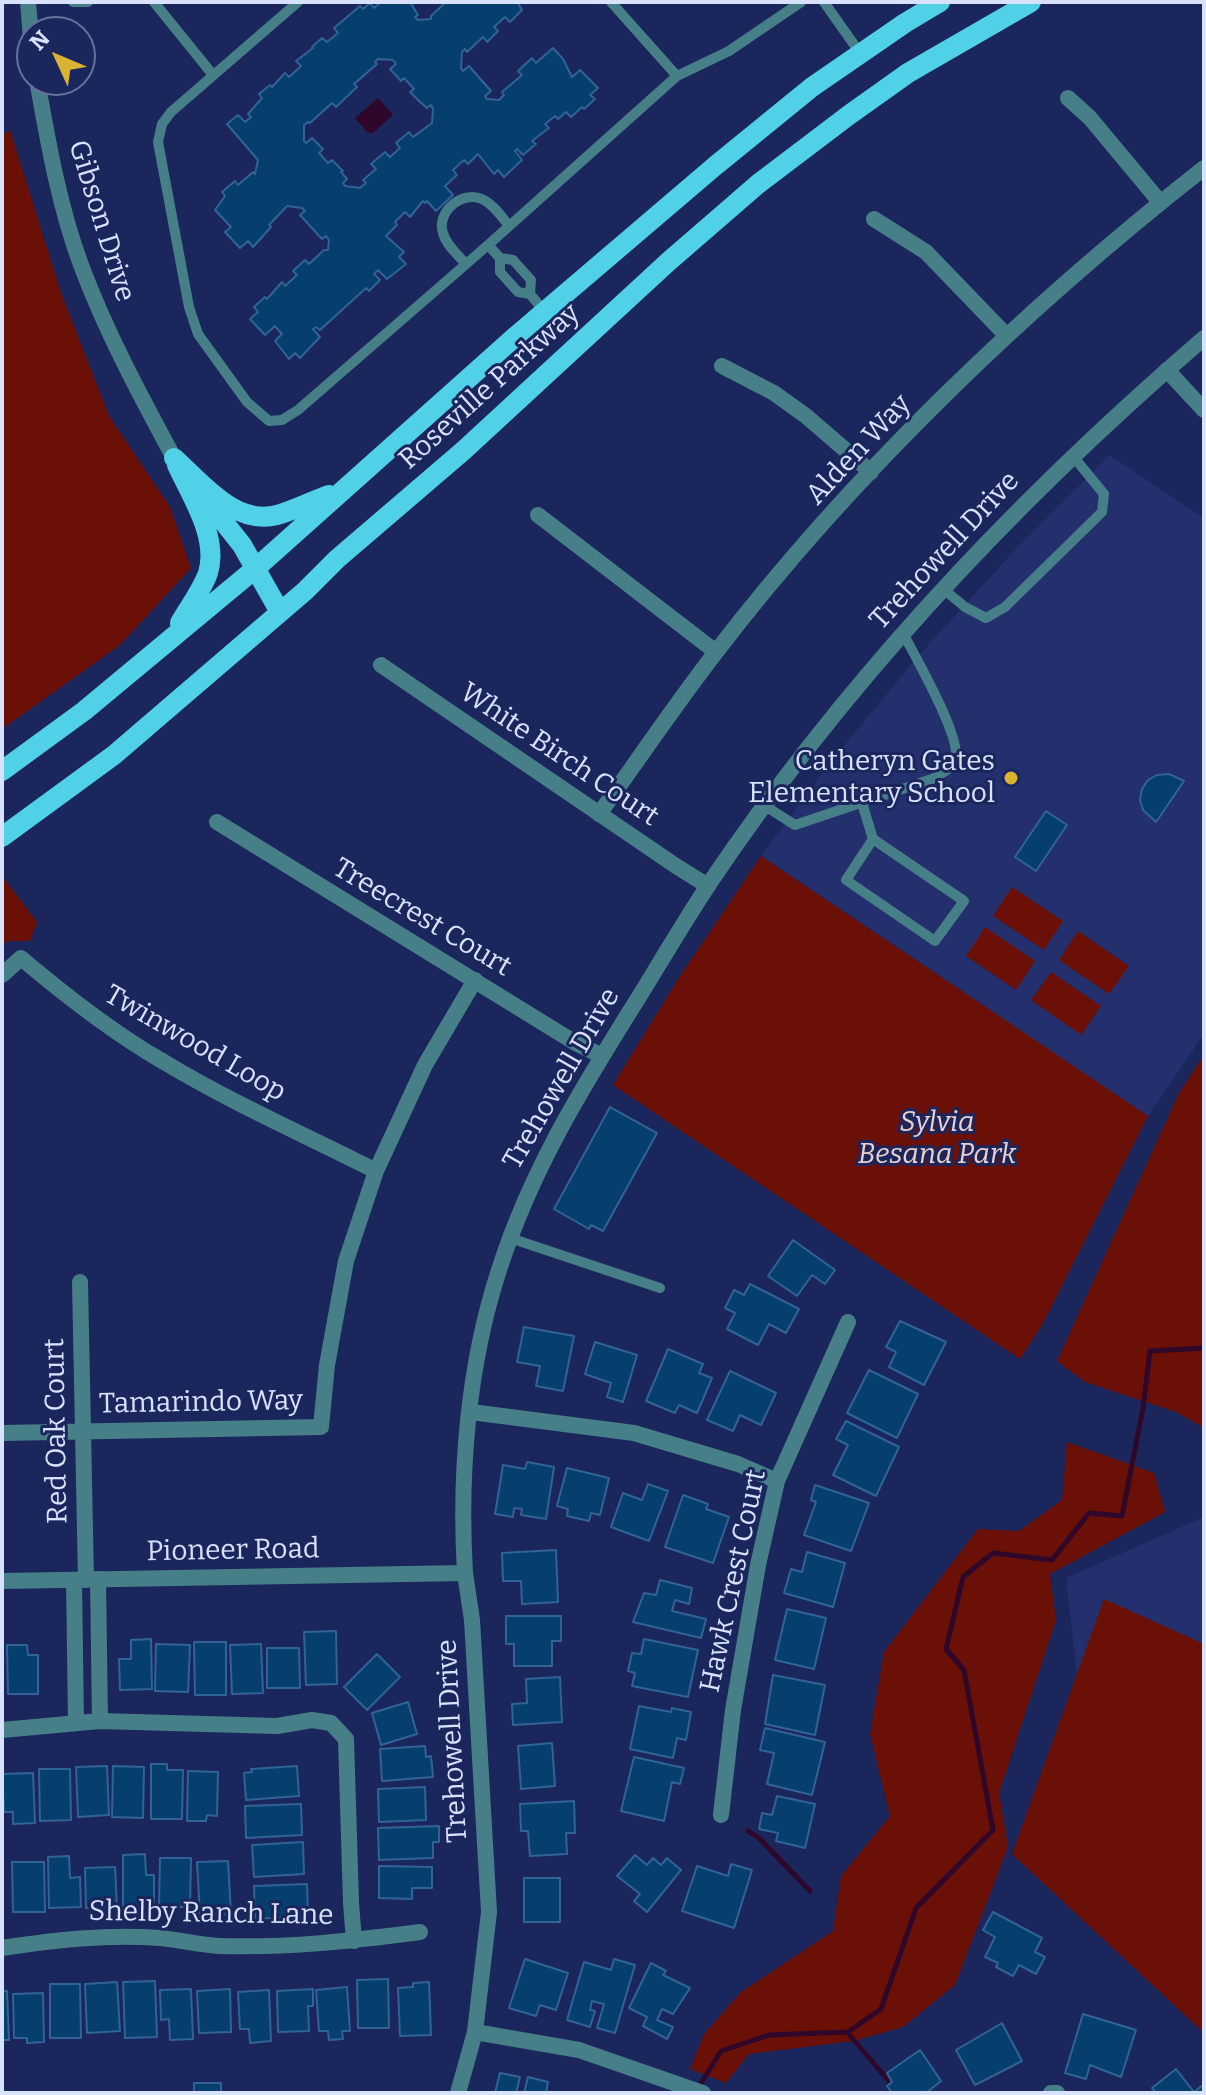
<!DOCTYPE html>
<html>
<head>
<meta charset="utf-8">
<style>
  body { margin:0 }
  #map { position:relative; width:1206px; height:2095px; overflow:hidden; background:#1b265d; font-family:Bitter,serif }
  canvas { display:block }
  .frame { position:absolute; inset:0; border:4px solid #d8e2fd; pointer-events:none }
  .north { position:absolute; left:16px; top:16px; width:80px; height:80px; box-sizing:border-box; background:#1b265d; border:2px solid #67719d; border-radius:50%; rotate:314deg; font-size:22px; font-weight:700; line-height:32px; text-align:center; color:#d8e2fd }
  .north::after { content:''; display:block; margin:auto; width:28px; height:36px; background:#dab333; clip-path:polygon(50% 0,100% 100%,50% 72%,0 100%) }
</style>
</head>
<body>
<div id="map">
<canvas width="1206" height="2095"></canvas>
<div class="frame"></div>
<div class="north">N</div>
</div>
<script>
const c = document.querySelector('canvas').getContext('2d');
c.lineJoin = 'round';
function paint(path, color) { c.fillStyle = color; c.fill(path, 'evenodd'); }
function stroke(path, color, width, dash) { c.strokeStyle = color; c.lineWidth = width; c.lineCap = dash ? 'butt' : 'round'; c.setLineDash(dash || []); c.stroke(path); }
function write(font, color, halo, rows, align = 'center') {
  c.font = font + ' Bitter,serif'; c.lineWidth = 6; c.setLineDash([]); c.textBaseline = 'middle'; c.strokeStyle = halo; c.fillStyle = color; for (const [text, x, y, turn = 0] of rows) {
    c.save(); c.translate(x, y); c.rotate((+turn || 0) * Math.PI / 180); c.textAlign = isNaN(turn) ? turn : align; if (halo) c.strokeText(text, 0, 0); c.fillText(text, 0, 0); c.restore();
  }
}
paint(new Path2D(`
  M1110 455 1204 518V1034L1148 1116 761 856 832 760 920 654 1013 552Z
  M1204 1517V1645L1077 1676 1066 1578Z`), '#24306d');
paint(new Path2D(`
  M10 130 61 293 109 416 170 507 191 568 120 645 2 729V135Z
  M761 856 1148 1116 1042 1325 1020 1359 613 1085 680 976Z
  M2 876 37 922 30 941H8L2 945Z
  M1012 887 1063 921 1044 950 993 916Z
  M985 927 1035 961 1016 990 966 956Z
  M1078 931 1129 966 1109 994 1059 960Z
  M1051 972 1101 1006 1081 1035 1031 1000Z
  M1204 1055V1428L1176 1412 1085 1382 1057 1361 1179 1093Z
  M1067 1442 1154 1473 1165 1512 1050 1574 1056 1620 999 1793 1008 1847 955 1985 903 2027 853 2041 749 2054 726 2083 690 2069 704 2034 741 1992 833 1931 841 1876 890 1816 870 1734 884 1652 978 1529 1019 1531 1062 1500Z
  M1104 1599 1204 1644V2033L1012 1854Z`), '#6a1006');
paint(new Path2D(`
  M378 98 393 115 373 133 367 132 355 118Z`), '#2e072b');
stroke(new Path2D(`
  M748 1831 759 1838 810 1891
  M848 2033 899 2093
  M698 2088 721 2051 769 2035 848 2032 881 2009 916 1908 993 1830 964 1670 946 1649 963 1577 993 1553 1052 1560 1089 1513 1122 1516 1143 1408 1150 1351 1204 1348`), '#2e072b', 5);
const building = new Path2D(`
  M381 2H410L418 15 415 17 418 20 431 19V16L446 2H517L522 10 510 22 505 17 494 27 498 31 487 42 483 37 467 52 465 49 462 52 461 68 463 71 469 66 491 91 485 96 487 99 499 100 504 95 502 92 522 75 518 71 532 58 536 63 553 48 563 59 572 77 580 70 598 88 590 95 595 99 584 109 582 107 571 117 566 112 558 119 555 116 545 124 549 128 532 141 536 144 523 155 517 149 515 151 522 160 504 177 498 170 494 174 478 154 468 164 464 160 453 170 457 175 445 186 453 195 436 211 427 201 425 203 423 201 410 217 405 212 395 222 397 225 386 236 404 252 399 257 406 264 387 279 378 270 374 274 380 280 369 291 366 288 320 330 316 327 313 329 320 337 300 358 295 353 289 359 275 341 282 334 275 326 265 335 250 319 258 312 254 307 265 297 267 299 282 282 285 286 297 275 293 271 305 260 309 264 324 250H328L329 240 326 236 322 239 300 215 305 211 302 208 287 206 269 225 271 227 253 247 248 241 240 248 225 232 231 227 215 210 225 196 222 192 235 181 238 185 253 172 255 174 258 160 227 124 238 115 245 122 251 117 248 114 262 98 259 94 270 85 272 87 285 73 289 77 301 66 296 61 313 48 312 47 322 38 327 42 338 33 334 28 360 6 363 9 370 3 374 8ZM378 59 393 60 396 64 390 69 401 81 404 78 414 89 410 92 419 101 427 108 431 105 433 109 432 123 413 137 409 132 396 143 400 148 390 157 385 152 371 164 376 169 363 180 366 183 360 188 345 186 343 183 347 179 341 172 343 171 332 160 328 163 319 153 323 149 312 138 306 143 304 141V125L308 122 310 123 332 103 336 107 357 87 354 84 377 64 375 62Z
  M1169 774 1184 781 1156 822 1143 810 1140 800 1142 789 1148 780 1157 775Z
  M1046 811 1067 825 1036 871 1015 857Z
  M610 1107 657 1133 603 1231 591 1225 589 1229 554 1209Z
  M793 1240 835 1270 825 1284 812 1275 797 1296 768 1276Z
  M750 1284 799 1309 786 1333 769 1324 758 1345 727 1329 735 1313 725 1308 734 1290 744 1295Z
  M900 1321 946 1342 924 1385 889 1367 896 1352 886 1347Z
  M524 1327 574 1336 563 1391 536 1386 540 1366 517 1362Z
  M595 1342 637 1355 623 1402 607 1397 611 1383 585 1374Z
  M668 1349 703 1364 699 1373 712 1378 697 1413 679 1405 675 1413 646 1401Z
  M869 1370 918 1394 897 1438 847 1413Z
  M730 1371 776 1393 761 1425 740 1415 733 1431 707 1420Z
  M846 1421 899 1447 876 1496 833 1475 848 1445 836 1439Z
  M527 1462 554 1467 546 1519 521 1515 522 1509 514 1508 513 1517 495 1514 503 1465 525 1469Z
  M567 1468 609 1478 600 1515 591 1513 589 1521 567 1516 568 1509 557 1506Z
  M648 1484 668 1491 649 1541 611 1527 623 1493 642 1500Z
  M815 1485 869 1503 851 1551 804 1535 816 1502 811 1500Z
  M683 1495 708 1504 706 1509 729 1517 713 1563 665 1547Z
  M556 1550 558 1602 522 1604 521 1581H503L502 1553Z
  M807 1552 845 1563 833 1607 784 1593 791 1569 802 1572Z
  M660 1580 692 1588 689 1604 675 1600 672 1611 706 1619 701 1638 633 1622 644 1593 656 1595Z
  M787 1609 826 1618 814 1669 775 1660Z
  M506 1616H561V1641H552V1666H514V1644H506Z
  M336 1631 337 1684 306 1685 304 1632Z
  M151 1639 152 1689 120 1690 119 1659H131V1640Z
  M644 1639 698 1650 688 1697 632 1686 635 1673 628 1671 632 1653 641 1654Z
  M194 1642H226V1695H195Z
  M156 1644 190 1645 188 1692 155 1691Z
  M261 1644 263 1693 232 1694 230 1645Z
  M7 1645H27L28 1655H38V1694H8Z
  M267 1648H299L300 1688H267Z
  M377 1654 400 1677 367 1710 344 1687Z
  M773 1675 825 1685 815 1735 765 1724Z
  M560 1677 562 1722 513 1725 512 1704 527 1703 526 1679Z
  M408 1702 417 1734 381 1745 372 1713Z
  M639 1706 671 1712 672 1708 691 1712 686 1740 677 1738 673 1758 630 1749Z
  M765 1728 825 1742 812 1795 767 1784 774 1753 760 1750Z
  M552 1743 555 1786 521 1789 518 1746Z
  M425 1746 426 1757 431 1756 433 1777 382 1781 380 1749Z
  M634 1757 684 1768 680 1784 672 1782 664 1821 621 1811Z
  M151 1764H167V1770H183L182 1819H151Z
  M107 1766 109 1815 78 1817 76 1767Z
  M113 1766 144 1767 143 1818 112 1817Z
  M297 1766 299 1796 246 1800 244 1773 252 1772 251 1769Z
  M39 1769H70L71 1820 40 1821Z
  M188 1771 218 1772 217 1816 207 1815 206 1821H187Z
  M33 1773 35 1823 13 1824V1812H4L2 1774Z
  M425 1787 426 1820 379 1822 378 1789Z
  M777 1796 815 1804 805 1848 776 1841 778 1833 759 1829 762 1813 772 1815Z
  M574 1801 575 1833H566L567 1854 530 1856 528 1831H521L520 1804Z
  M301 1804 302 1835 246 1838 245 1806Z
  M439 1826V1842H433V1858L379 1860 378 1828Z
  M303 1842 304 1874 254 1877 252 1845Z
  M145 1854 146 1875H154V1902L143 1903V1908H123V1855Z
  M635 1855 647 1865 653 1858 661 1865 667 1858 681 1870 647 1912 634 1901 640 1894 617 1876Z
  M69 1856 70 1878 80 1877 81 1907 49 1908 48 1857Z
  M160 1858H191L190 1907H159Z
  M228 1861 231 1914 200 1916 197 1862Z
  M12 1862H44L45 1912H13Z
  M731 1864 752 1870 734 1928 682 1911 697 1866 728 1876Z
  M379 1866 432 1867V1888H412V1899L379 1898Z
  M115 1867 117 1907 86 1908 85 1868Z
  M524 1878H560V1922H524Z
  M307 1884 308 1916 255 1919 254 1886Z
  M993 1912 1042 1938 1035 1952 1045 1957 1036 1974 1019 1965 1013 1976 996 1967 998 1963 985 1957 995 1937 983 1930Z
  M525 1959 568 1973 556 2010 540 2005 536 2016 509 2008Z
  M614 1959 635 1965 615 2033 597 2028 604 2004 592 2001 590 2010 595 2011 590 2027 567 2020 584 1962 611 1970Z
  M651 1963 666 1971 663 1975 690 1988 673 2014 662 2009 657 2020 673 2027 667 2039 643 2026 647 2017 629 2008Z
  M388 1979 389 2028H358L357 1980Z
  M155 1981 157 2037 125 2038 123 1982Z
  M117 1982 120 2031 87 2033 85 1984Z
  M429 1982 431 2035 400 2036 398 1988 413 1987V1983Z
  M50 1984H80L81 2038H50Z
  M347 1987 350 2031H342L343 2039 329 2040 328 2031H319L316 1990Z
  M191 1989 193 2039 170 2040 169 2019 161 2020 160 1990Z
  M230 1989 231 2032 199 2033 197 1991Z
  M313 1989V2006H308L309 2031 278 2032 277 1991Z
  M269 1990 271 2041 250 2043 249 2029H240L238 1992Z
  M2 1991H7L9 2040H2Z
  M43 1993 44 2042 27 2043V2038H14L13 1994Z
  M1083 2014 1136 2030 1121 2077 1090 2065 1086 2079 1065 2073Z
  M1002 2023 1022 2061 975 2085 956 2050Z
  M920 2050 941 2081 926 2093H892L887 2086 892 2082 887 2073Z
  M1176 2069 1194 2092 1204 2084V2093H1156L1152 2088Z
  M500 2073 520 2077 516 2093H495Z
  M528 2077 548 2082 546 2093H524Z
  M194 2083H221V2093H170L194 2092Z`);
paint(building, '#063e6d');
stroke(building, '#316396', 2);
stroke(new Path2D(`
  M73 2H88
  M154 2 213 75
  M298 2 171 112 162 124 158 142 189 307 198 334 247 402 269 421 282 420 298 410 488 245
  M824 2 860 53
  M677 76 729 51 801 2
  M500 258V272L518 292 530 294
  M466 264C458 255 446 245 443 233 436 212 462 190 482 199 493 204 502 217 509 226
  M545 312 530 294 531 280 513 260 500 258 488 245 677 76 611 2
  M942 588 965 607 986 618 1005 607 1102 512 1104 494 1072 455
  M862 803 873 839 846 880 935 941 964 901 873 839
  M765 806 795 825 932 779C941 774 952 769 955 759 963 739 914 655 903 633
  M510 1238 660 1288`), '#477f89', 10);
stroke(new Path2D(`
  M1068 98 1090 118 1160 202
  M874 219 926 252 1006 335
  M722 366 774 393 806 416 871 472
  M1167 370 1204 410
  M538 515 716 652
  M381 665 676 866 708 886
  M599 814C638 760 675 705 716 652 853 473 1027 307 1204 168
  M217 822 574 1042 602 1056
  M2 975 21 958C66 996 113 1033 164 1062 232 1103 305 1135 376 1171
  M80 1282 86 1580
  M471 1412 634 1433 738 1464 777 1481
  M2 1433 321 1427 327 1365 346 1261 376 1171 425 1065 475 980
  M98 1579 100 1721
  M74 1580 76 1722
  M2 1730 100 1721 277 1726 312 1720 331 1723 346 1739 351 1903 354 1941
  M721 1815 733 1710 758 1565 777 1481 848 1322
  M2 1948C55 1940 106 1934 160 1938 180 1940 200 1945 220 1946 290 1948 351 1941 420 1932
  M475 2032 579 2050 703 2093
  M458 2093 475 2032 489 1912 472 1620 465 1573
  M1051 2093H1057`), '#477f89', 16);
stroke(new Path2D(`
  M28 2 32 50
  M37 80C48 142 59 206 81 265 106 332 140 395 174 458
  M2 1581 465 1573C459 1473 468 1365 499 1270 532 1167 585 1083 642 992 664 956 686 919 709 884 847 679 1017 499 1204 338`), '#477f89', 16);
stroke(new Path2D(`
  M174 458C202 483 235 526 277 515 295 510 312 501 329 495
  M177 465C191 496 219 537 208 573 202 590 189 607 180 623
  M203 496 242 545 280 612
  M2 771 84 711 256 568 517 335 715 166 812 87 905 23 940 2
  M2 837 114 755 305 591 337 559 463 451 668 262 758 184 849 115 908 73 1031 2`), '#50d1e7', 20);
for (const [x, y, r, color] of [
  [1011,778,8,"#dab333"]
]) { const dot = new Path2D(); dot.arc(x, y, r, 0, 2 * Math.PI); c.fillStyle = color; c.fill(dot); stroke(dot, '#1b265d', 3); }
write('28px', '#d8e2fd', '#1b265d', [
  ["Gibson Drive",101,221,73],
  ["Roseville Parkway",490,387,-42],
  ["Alden Way",859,450,-47],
  ["Trehowell Drive",945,551,-47],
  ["White Birch Court",559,755,34],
  ["Treecrest Court",422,918,31],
  ["Twinwood Loop",195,1044,30],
  ["Trehowell Drive",562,1079,-60],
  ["Tamarindo Way",201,1403,-1],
  ["Red Oak Court",57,1431,-91],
  ["Pioneer Road",233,1551,-1],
  ["Hawk Crest Court",734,1581,-78],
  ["Trehowell Drive",453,1741,-93],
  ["Shelby Ranch Lane",211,1914,1]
]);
write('28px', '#d8e2fd', '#1b265d', [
  ["Catheryn Gates",995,762],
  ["Elementary School",995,794]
], 'right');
write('italic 28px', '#edd0cb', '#1b265d', [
  ["Sylvia",937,1123],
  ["Besana Park",937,1155]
]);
</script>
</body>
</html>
